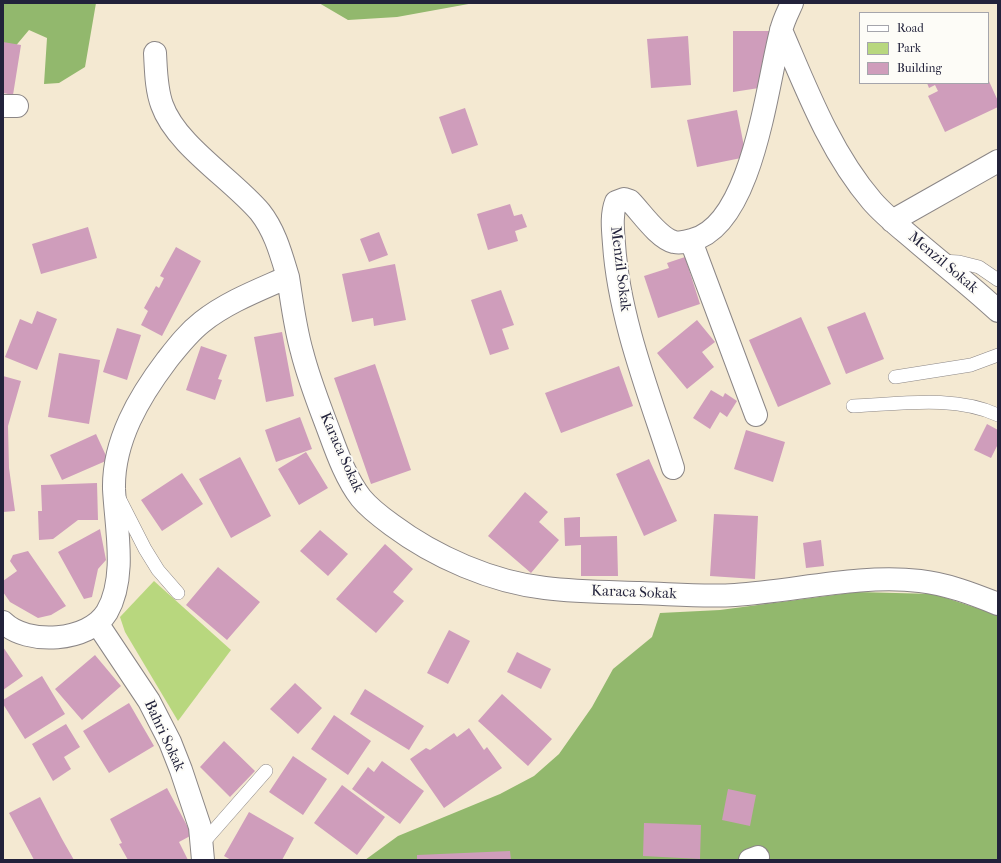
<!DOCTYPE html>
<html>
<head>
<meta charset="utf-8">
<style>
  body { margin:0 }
  #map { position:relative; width:1001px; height:863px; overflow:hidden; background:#f4e9d2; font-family:"IM FELL French Canon",serif }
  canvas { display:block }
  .frame { position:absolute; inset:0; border:4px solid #22223b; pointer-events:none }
  .legend { position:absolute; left:859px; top:12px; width:130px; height:72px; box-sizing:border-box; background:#fdfcf7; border:1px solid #a5a5ac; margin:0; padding:5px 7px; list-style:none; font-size:12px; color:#22223b }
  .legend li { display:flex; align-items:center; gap:8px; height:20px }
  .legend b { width:20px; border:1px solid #a5a5ac }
</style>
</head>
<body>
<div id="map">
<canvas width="1001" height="863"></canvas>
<div class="frame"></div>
<ul class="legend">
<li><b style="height:5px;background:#fff"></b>Road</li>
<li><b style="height:11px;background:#b8d77e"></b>Park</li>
<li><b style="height:11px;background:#cf9dbb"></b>Building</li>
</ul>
</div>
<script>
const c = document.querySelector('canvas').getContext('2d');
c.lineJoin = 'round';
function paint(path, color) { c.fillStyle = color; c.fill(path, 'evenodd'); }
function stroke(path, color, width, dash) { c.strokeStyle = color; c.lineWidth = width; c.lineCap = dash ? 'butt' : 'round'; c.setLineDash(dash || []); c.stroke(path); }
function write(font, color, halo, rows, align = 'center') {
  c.font = font + ' "IM FELL French Canon",serif'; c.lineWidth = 4; c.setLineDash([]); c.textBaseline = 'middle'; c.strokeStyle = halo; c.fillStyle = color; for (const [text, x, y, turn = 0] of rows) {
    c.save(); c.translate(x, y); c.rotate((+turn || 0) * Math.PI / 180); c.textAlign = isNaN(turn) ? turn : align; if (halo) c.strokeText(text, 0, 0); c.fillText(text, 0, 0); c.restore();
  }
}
paint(new Path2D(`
  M154 581 231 650 178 721 125 632 120 617Z`), '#b8d77e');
paint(new Path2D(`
  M3 3H96L85 67 59 83 44 84 47 38 29 30 8 55 3 59Z
  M319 3H474L397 17 348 20Z
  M857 592 934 594 998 615V860H365L398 836 500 794 534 776 559 754 592 707 613 669 652 637 660 613 720 610Z`), '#92b86d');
paint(new Path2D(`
  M733 31H770L759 88 733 92Z
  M688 36 691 85 651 88 647 39Z
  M3 42 21 45 13 95 3 93Z
  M988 79 998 101V107L945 132 928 96 938 91 935 85 929 88 927 83H988Z
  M465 108 478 145 452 154 439 117Z
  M737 110 746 157 697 167 687 120Z
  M510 204 514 216 522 214 527 227 515 231 518 241 488 250 477 214Z
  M88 227 97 258 41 274 32 244Z
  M379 232 388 255 369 262 360 239Z
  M176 247 201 261 162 336 141 325 148 311 144 308 156 286 159 288 164 278 160 276Z
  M685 257 700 304 658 318 644 276 669 268 667 263Z
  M395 264 406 320 374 326 373 318 352 322 342 274Z
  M501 290 514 325 502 329 509 349 490 355 471 300Z
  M37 311 57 319 37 370 5 357 20 319 32 324Z
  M865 312 884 359 846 374 827 327Z
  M801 317 831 384 778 407 749 340Z
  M697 320 715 342 702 352 714 367 687 389 657 353Z
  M117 328 141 335 127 380 103 372Z
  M282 332 294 396 266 402 254 337Z
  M201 346 227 355 218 379 222 380 215 400 186 390Z
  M59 353 100 360 89 424 48 417Z
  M375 364 411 470 371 484 334 378Z
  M619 366 633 406 561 433 545 393Z
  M3 376 21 381 8 426 9 468 15 511 3 512Z
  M711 390 723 397 725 393 737 401 727 417 720 412 710 429 693 418Z
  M300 417 312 449 276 462 265 430Z
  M987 424 998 430V444L991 458 974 450Z
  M746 430 785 442 773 482 734 469Z
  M96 434 108 460 62 480 50 455Z
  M306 452 328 488 299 505 278 469Z
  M240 457 271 516 231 538 199 479Z
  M649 459 677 521 644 536 616 474Z
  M182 473 203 504 162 531 141 500Z
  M97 483 98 520H78L53 539 39 540 38 511H42L41 485Z
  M525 492 548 512 539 522 559 540 531 573 488 536Z
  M714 514 758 516 755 579 710 576Z
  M580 517V537L617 536 618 576H581V545L565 546 564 518Z
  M100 529 106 560 98 569 92 597 84 599 58 552Z
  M320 530 348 554 328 576 300 551Z
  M821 540 824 566 806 568 803 543Z
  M385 544 413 569 393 592 404 601 376 633 336 599Z
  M28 551 66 606 51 615 38 618 10 602 3 592V581L17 571 10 561 13 555Z
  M218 567 260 602 227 640 186 605Z
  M449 630 470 641 448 684 427 673Z
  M3 647 23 676 3 690Z
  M517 652 551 669 541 689 507 672Z
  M95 655 121 686 82 720 55 689Z
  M42 676 65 714 25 739 3 704V700Z
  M295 683 322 708 298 734 270 709Z
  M365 689 424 726 409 750 350 714Z
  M502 694 552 739 528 766 478 721Z
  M129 703 154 746 109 773 83 731Z
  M334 715 371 741 348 775 311 749Z
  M66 724 80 747 64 757 71 769 53 781 32 744Z
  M469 728 484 750 487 747 502 768 444 808 410 759 426 748 430 750 454 733 457 737Z
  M224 741 255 771 230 797 200 767Z
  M293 756 327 779 303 815 269 792Z
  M382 761 424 791 400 824 352 789 368 767 374 772Z
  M342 785 385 817 357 855 314 823Z
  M167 788 192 835 179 842 188 860H148L147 859 145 860H128L119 844 122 843 110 819Z
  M728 789 756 795 750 826 722 820Z
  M40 797 62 839 74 860H34L32 856 9 813Z
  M249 812 294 838 282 860H231L224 856Z
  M644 823 701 825 700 859 643 856Z
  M510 851 511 860H417V855Z`), '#cf9dbb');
const service = new Path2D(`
  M941 261 959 262 979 267 998 280
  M895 377 971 365 998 355
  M853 406C900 404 954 395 998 415
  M119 498 145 549 158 570 178 593
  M202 844 266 771`);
const minor = new Path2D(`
  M781 30C806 88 830 152 872 201 885 216 902 229 917 242 944 265 972 287 998 311
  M155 53C156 70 156 89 162 105 176 145 232 179 260 212 275 231 281 254 288 277
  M3 106H17
  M892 221 998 161
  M691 241 756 415
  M673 468C650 396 619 319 614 244 613 230 611 215 616 202L624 199 630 201C641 212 658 238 674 242 680 243 686 242 692 240 753 225 767 83 781 31 783 21 788 12 792 3
  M3 622C27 646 89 642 107 612 127 577 116 528 114 489 113 441 139 397 167 360 178 346 188 333 202 322 227 302 259 290 288 277 292 302 295 328 302 352 309 380 320 407 330 434 338 456 347 480 361 498 370 509 381 517 392 525 435 557 492 582 545 588 577 592 609 592 640 593 672 594 704 597 735 595 796 591 859 574 920 581 947 584 973 594 998 604
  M97 623 149 701 170 742 181 770 200 827 203 860
  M750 860 758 857`);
stroke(service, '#8b8686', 14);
stroke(minor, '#8b8686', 24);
stroke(service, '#fff', 13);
stroke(minor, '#fff', 22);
write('15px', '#22223b', '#fdfcf7', [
  ["Menzil Sokak",943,263,40],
  ["Menzil Sokak",620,269,83],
  ["Karaca Sokak",341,453,66],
  ["Karaca Sokak",634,593,2],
  ["Bahri Sokak",164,736,65]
]);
</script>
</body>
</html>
